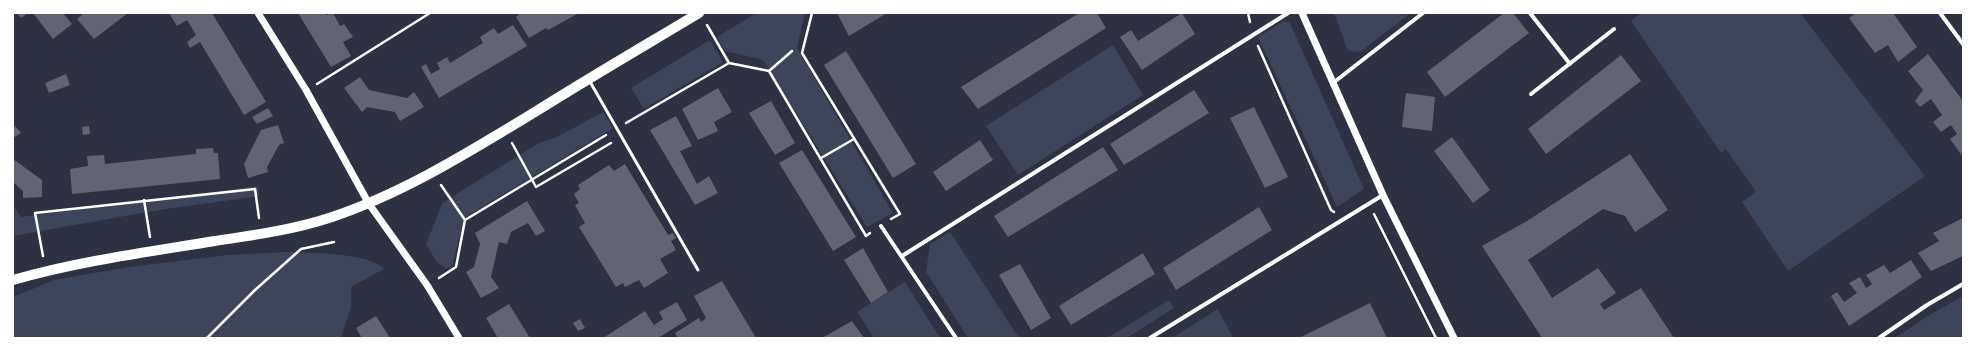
<!DOCTYPE html>
<html>
<head>
<meta charset="utf-8">
<style>
  body { margin:0 }
  #map { position:relative; width:1976px; height:351px; overflow:hidden; background:#2d3142; font-family:Ubuntu,sans-serif }
  canvas { display:block }
  .frame { position:absolute; inset:0; border:14px solid #fff; pointer-events:none }
</style>
</head>
<body>
<div id="map">
<canvas width="1976" height="351"></canvas>
<div class="frame"></div>
</div>
<script>
const c = document.querySelector('canvas').getContext('2d');
c.lineJoin = 'round';
function paint(path, color) { c.fillStyle = color; c.fill(path, 'evenodd'); }
function stroke(path, color, width, dash) { c.strokeStyle = color; c.lineWidth = width; c.lineCap = dash ? 'butt' : 'round'; c.setLineDash(dash || []); c.stroke(path); }
paint(new Path2D(`
  M756 13H805L797 48 893 213 867 227 763 60 725 51 717 37Z
  M1334 13H1411L1360 52 1348 51Z
  M1641 13H1800L1925 176 1788 271 1742 202 1756 192 1726 149 1721 153 1631 21Z
  M1284 21 1290 23 1364 189 1337 207 1258 37Z
  M710 40 723 62 644 109 631 88Z
  M1113 45 1143 95 1018 175 986 126Z
  M603 112 613 128 464 218 452 267 446 269 436 261 426 244 442 204 461 191 539 143 555 138Z
  M258 186 259 196 159 210 13 236V205L21 217Z
  M950 232 1019 338H968L926 272 930 244Z
  M284 252C307 253 369 252 384 269L351 287V307L341 338H13V297L54 280 129 267 227 255Z
  M905 282 940 338H874L857 312Z
  M1963 296V338H1895L1926 317Z
  M1169 300 1174 308 1127 338H1107Z
  M1218 309 1233 338H1172Z`), '#3c4559');
paint(new Path2D(`
  M17 13H28L21 18Z
  M33 13H63L72 24 53 39Z
  M84 13H128L94 39 77 19Z
  M169 13H212L266 102 244 115 200 42 190 48 187 42 196 35 187 20 177 26Z
  M298 13H325L326 15 333 13 340 26 344 24 353 37 343 42 351 56 331 67Z
  M521 13H579L548 30 546 28 529 38 516 17Z
  M837 13H887L849 36Z
  M1079 13H1097L1106 28 978 109 961 87Z
  M1182 13 1195 34 1142 70 1120 37 1131 30 1138 41Z
  M1504 13H1513L1529 33 1445 97 1427 72Z
  M1856 13H1893L1917 47 1898 62 1888 45 1875 53 1849 18Z
  M513 25 527 46 439 98 421 67 426 64 431 74 440 69 437 63 447 57 450 63 483 43 480 37 494 28 498 34Z
  M846 51 916 164 893 178 824 65Z
  M1928 54 1963 101V157L1950 139 1957 134 1951 125 1941 132 1933 122 1942 115 1931 99 1920 107 1915 101 1923 90 1908 71Z
  M1621 55 1641 81 1546 154 1528 129Z
  M66 74 70 85 49 93 45 83Z
  M360 77 369 90 407 98 414 92 424 107 400 121 395 112 367 107 362 112 344 88Z
  M718 88 732 112 714 122 718 131 698 140 682 109Z
  M1194 90 1209 113 1124 165 1110 144Z
  M1406 93 1435 97 1432 131 1402 127Z
  M771 101 795 143 775 155 749 113Z
  M1254 107 1288 177 1265 188 1230 118Z
  M268 108 273 116 257 124 252 117Z
  M676 116 692 146 680 151 697 184 709 176 718 193 695 205 650 130Z
  M13 124 21 133 13 138Z
  M278 125 284 143 279 145 267 167 268 172 248 178 244 164 261 130Z
  M89 126 90 134 83 135 82 127Z
  M1452 137 1490 190 1473 203 1434 151Z
  M980 140 993 160 946 191 933 172Z
  M1103 147 1118 170 1008 237 994 216Z
  M213 148 214 153H218L220 179 72 194 70 169 88 166 87 156 104 155 105 164 196 154V149Z
  M802 150 856 237 833 251 779 163Z
  M1630 154 1668 210 1635 232 1625 216 1603 209 1528 260 1552 298 1598 268 1616 293 1600 304 1604 310 1641 288 1674 338H1542L1482 246 1527 221Z
  M13 159 42 180V197L23 198V191L13 182Z
  M625 164 668 235 673 233 676 238 671 241 676 250 660 259 668 273 644 288 639 280 625 287 623 283 616 287 579 227 585 223 575 205 579 203 574 194 580 189 578 185 609 165 614 171Z
  M527 201 545 231 536 236 528 223 511 232 507 244 499 242 491 277 499 288 481 298 466 272 474 267 480 244 475 233Z
  M1259 207 1272 230 1176 290 1163 268Z
  M1963 218V256L1931 271 1918 253 1939 241 1933 233Z
  M863 248 888 292 871 303 844 260Z
  M1143 253 1155 274 1071 325 1059 306Z
  M1911 260 1922 277 1849 326 1831 296 1837 292 1844 302 1857 293 1849 283 1860 277 1866 288 1872 284 1866 275 1884 265 1890 273Z
  M1020 264 1051 318 1031 330 999 275Z
  M722 281 756 338H678L675 333 699 318 701 322 706 318 694 296Z
  M677 302 687 320 658 338H603L645 311 654 325 663 319 659 312Z
  M1370 303 1387 338H1299Z
  M509 304 530 338H498L486 318Z
  M376 316 390 338H362L356 328Z
  M580 319 585 328 578 331 573 323Z
  M852 321 864 338H822Z`), '#626471');
stroke(new Path2D(`
  M812 13 802 53 900 214 891 219
  M1248 13 1250 22
  M707 25 729 63 769 71 866 236 870 233
  M1258 46 1331 210 1334 212
  M769 71 792 51
  M317 84 430 13
  M626 123 729 63
  M512 143 536 187 611 143
  M821 158 854 139
  M441 185 465 220
  M144 200 150 237
  M1374 214 1436 338
  M43 256 35 213 255 189 259 218
  M439 278 456 267 465 220 606 135
  M207 338 255 290 301 249 334 242`), '#fff', 2.5);
stroke(new Path2D(`
  M589 80 698 270`), '#fff', 3);
stroke(new Path2D(`
  M1530 13 1570 64
  M1940 13 1963 44
  M1333 83 1423 13
  M1531 94 1614 29
  M881 226 956 338
  M902 256 1288 13
  M1150 338 1383 195
  M1879 338 1927 305 1963 284`), '#fff', 4);
stroke(new Path2D(`
  M258 13 306 90 369 204 427 285 459 338
  M1302 13 1383 195 1454 338`), '#fff', 7);
stroke(new Path2D(`
  M13 280C79 261 148 252 215 241 254 235 292 230 329 218 402 194 469 152 535 112 589 78 644 46 699 13`), '#fff', 10);
</script>
</body>
</html>
